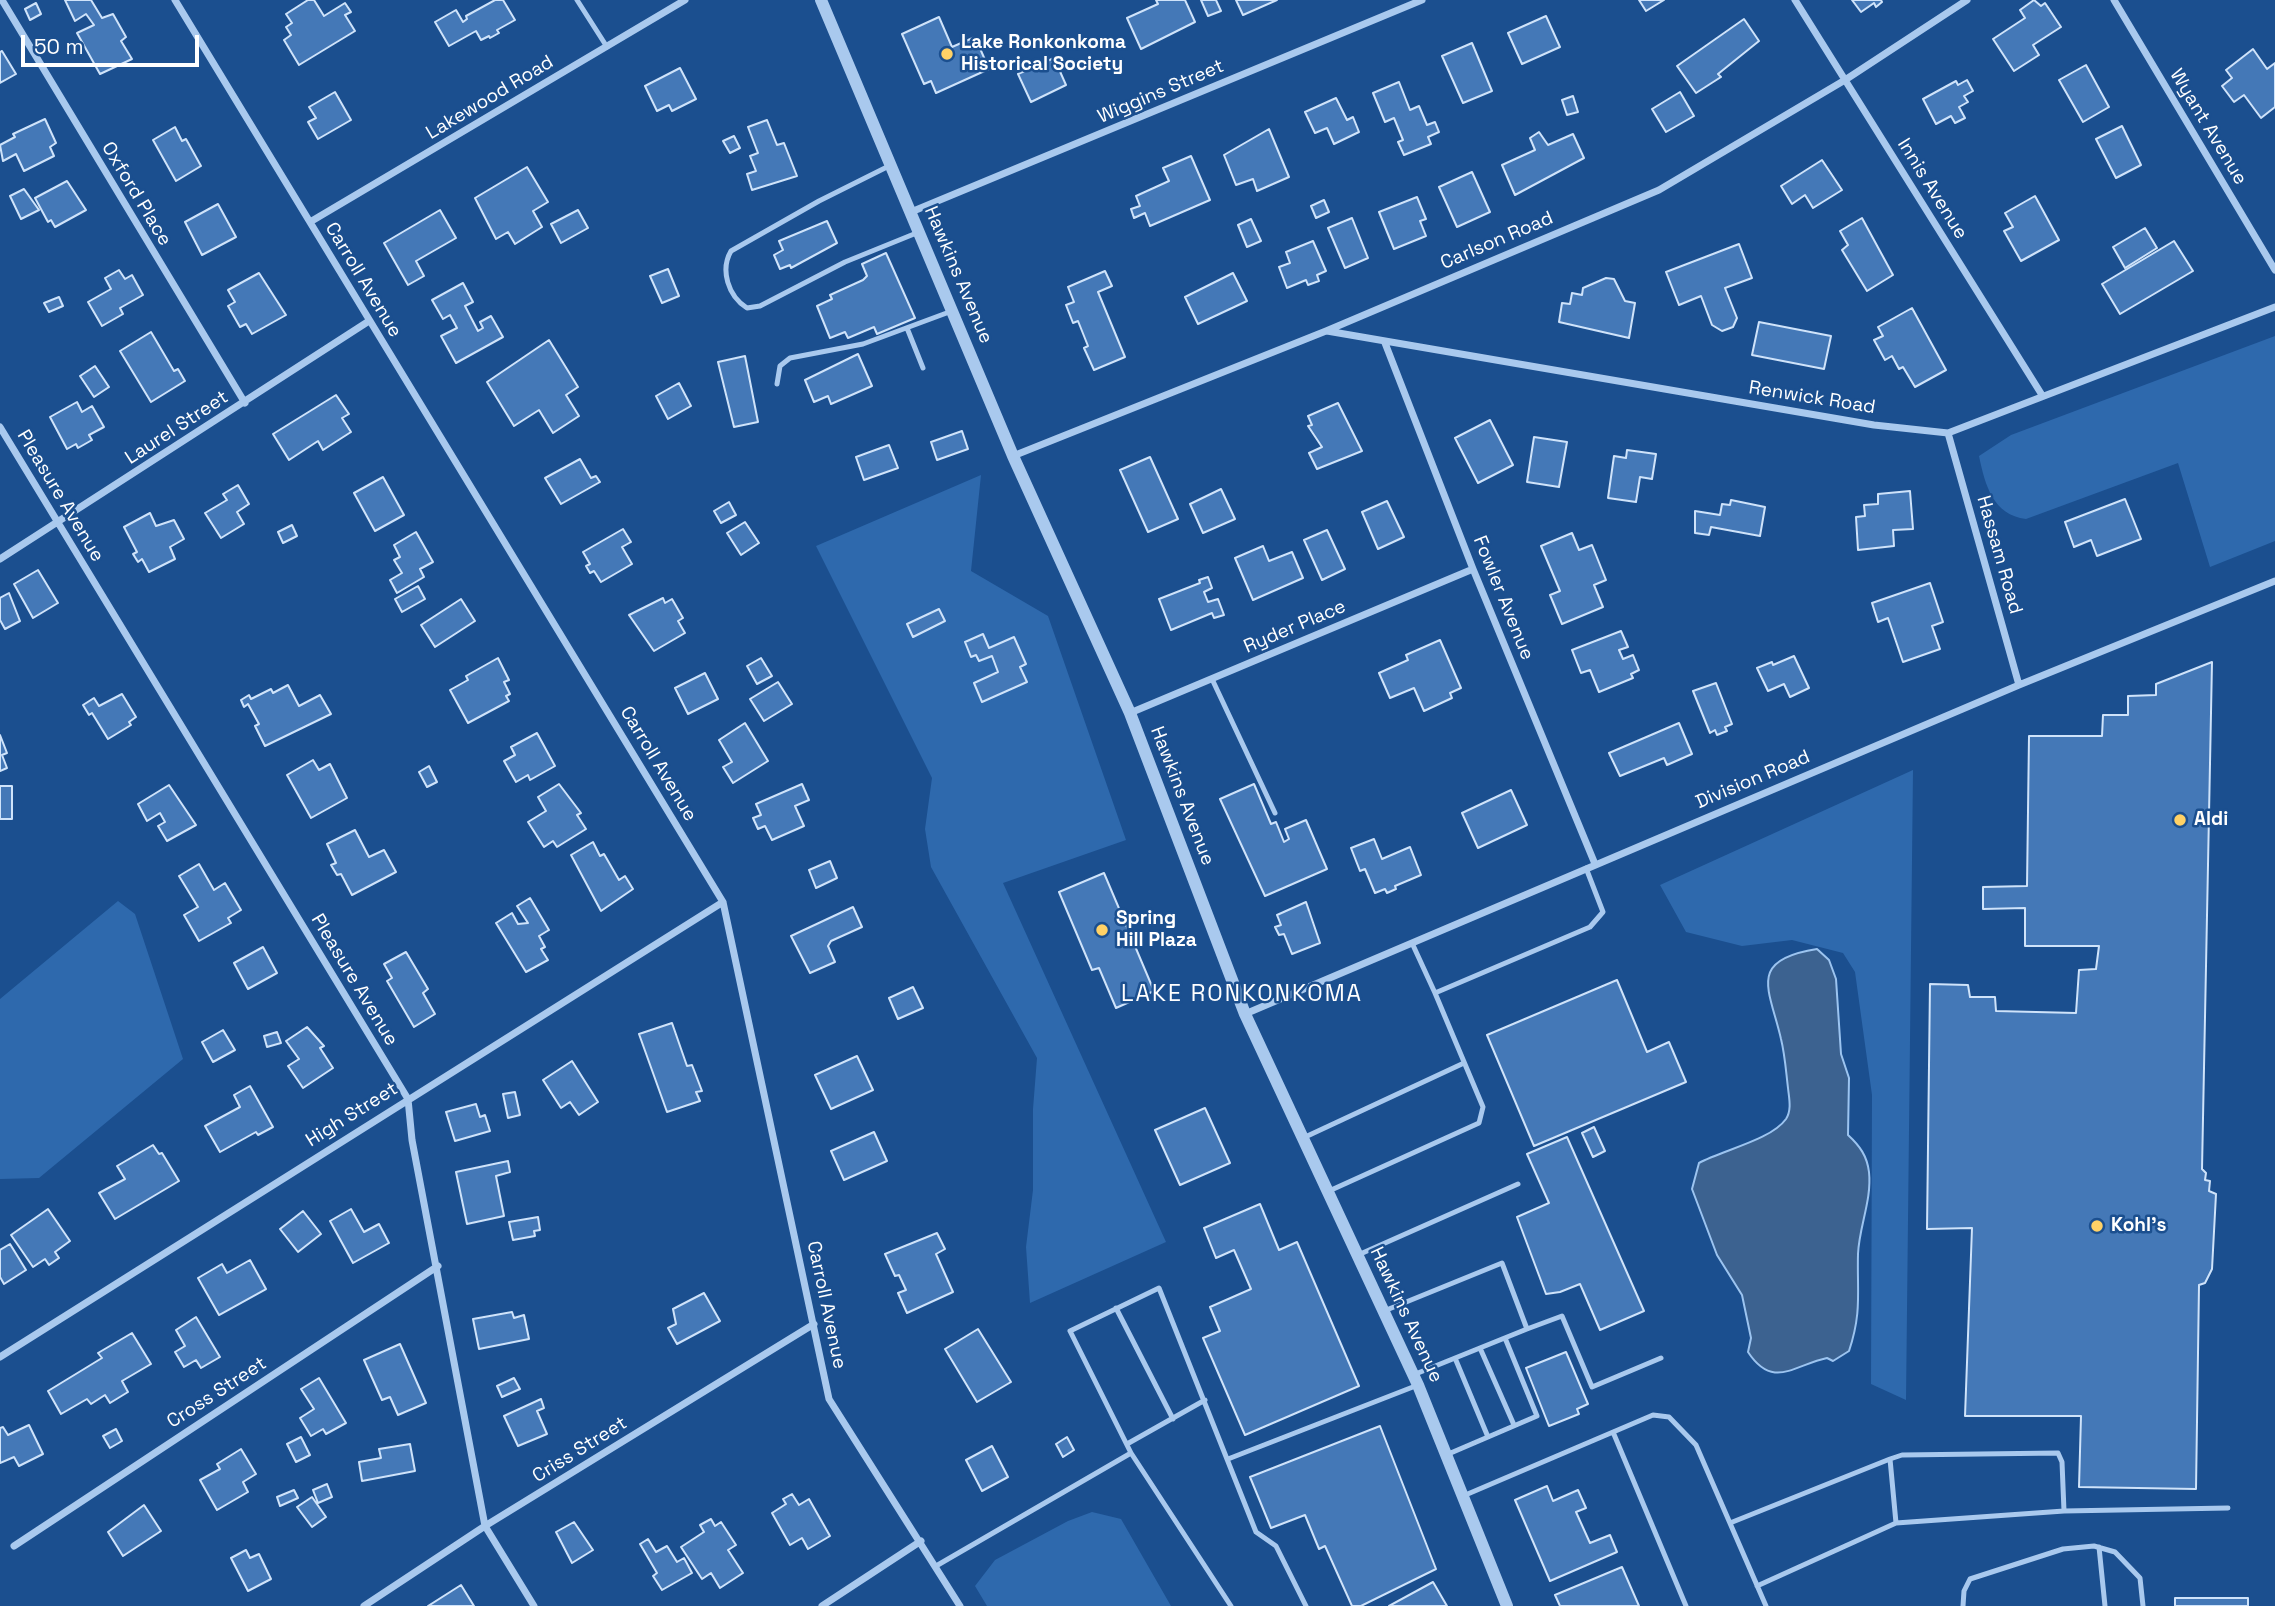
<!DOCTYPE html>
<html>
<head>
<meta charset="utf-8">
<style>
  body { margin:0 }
  #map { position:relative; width:2275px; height:1606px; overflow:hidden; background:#1b4f8f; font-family:"Space Grotesk",sans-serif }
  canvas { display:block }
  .scale { position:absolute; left:21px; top:35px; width:178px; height:32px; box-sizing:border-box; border:4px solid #fff; border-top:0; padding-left:9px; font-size:21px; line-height:24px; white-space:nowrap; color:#fff; -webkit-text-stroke:5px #1b4f8f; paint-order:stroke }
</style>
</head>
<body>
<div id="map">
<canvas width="2275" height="1606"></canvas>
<div class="scale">50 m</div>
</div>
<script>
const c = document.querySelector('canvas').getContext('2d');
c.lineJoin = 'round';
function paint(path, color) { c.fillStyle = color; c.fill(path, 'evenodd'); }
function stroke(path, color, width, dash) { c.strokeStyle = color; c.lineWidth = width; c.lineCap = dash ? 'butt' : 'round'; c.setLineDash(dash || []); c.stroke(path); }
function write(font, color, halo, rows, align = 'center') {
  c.font = font + ' "Space Grotesk",sans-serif'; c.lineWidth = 5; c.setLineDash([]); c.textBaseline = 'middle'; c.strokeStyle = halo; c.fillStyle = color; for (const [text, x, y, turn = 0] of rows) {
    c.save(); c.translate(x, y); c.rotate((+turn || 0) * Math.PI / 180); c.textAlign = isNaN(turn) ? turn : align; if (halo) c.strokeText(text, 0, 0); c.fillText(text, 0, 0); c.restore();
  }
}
paint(new Path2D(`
  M2275 336V541L2210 567 2178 463 2026 519C1993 515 1985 485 1979 456L2011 435Z
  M981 475 971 571 1048 616 1126 840 1003 883 1166 1242 1030 1303 1026 1247 1033 1190V1109L1037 1058 931 867 925 829 932 778 816 546Z
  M1913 770 1906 1400 1871 1384 1872 1095 1855 972 1843 953 1792 940 1742 946 1686 932 1660 885Z
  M118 901 135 914 183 1059 39 1178 0 1179V999Z
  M1092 1512 1121 1519 1171 1606H987L975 1586 995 1560 1068 1521Z`), '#2e69ad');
const water = new Path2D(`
  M1817 949 1829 960 1836 979 1841 1054 1849 1078 1848 1135C1860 1146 1867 1156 1869 1172 1872 1200 1859 1227 1858 1254 1857 1293 1862 1312 1849 1351L1833 1361 1827 1358C1794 1365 1773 1390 1748 1352L1751 1338 1742 1295 1717 1255 1692 1189 1699 1163C1723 1150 1771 1140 1786 1119 1792 1110 1789 1098 1788 1088 1786 1072 1785 1055 1781 1039 1770 990 1746 960 1817 949Z`);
paint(water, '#3c6290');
stroke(water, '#9cc4f0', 2);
const building = new Path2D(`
  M65 0H91L102 18 113 14 126 37 121 41 132 59 100 74 77 33 94 25 86 14 75 21Z
  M308 0H314L324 16 345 3 351 12 345 15 355 31 299 65 284 40 291 35 286 27 292 23 286 14Z
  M495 0H503L515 20 497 30 499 33 490 38 489 36 481 40 476 31 449 46 435 22 456 10 463 22 467 19 466 16Z
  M1156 0H1185L1195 22 1141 49 1127 18 1158 4Z
  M1201 0H1216L1221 11 1208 16Z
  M1236 0H1277L1243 15Z
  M1639 0H1664L1646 11Z
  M1852 0H1881L1882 2 1876 7 1874 3 1861 12Z
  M2034 0 2041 6 2045 3 2061 27 2033 45 2039 55 2014 71 1993 39 2025 18 2020 10Z
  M36 3 41 14 30 20 25 9Z
  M1546 16 1560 47 1522 64 1508 33Z
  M939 17 952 47 975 37 989 69 936 93 931 81 924 84 902 34Z
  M1744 19 1759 41 1718 74 1721 77 1696 93 1677 66Z
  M1472 43 1492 91 1463 103 1442 56Z
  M2253 49 2267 69 2275 63V107L2261 118 2244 95 2234 102 2222 86 2232 78 2226 70Z
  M2 51 16 74 0 83V52Z
  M1054 58 1066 85 1031 102 1018 74Z
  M2086 65 2109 107 2083 122 2059 80Z
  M680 68 696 99 672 111 669 105 657 111 645 86Z
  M1967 80 1973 91 1964 96 1968 102 1959 107 1965 118 1955 123 1951 116 1936 124 1923 99 1956 81 1958 85Z
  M1399 82 1410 110 1419 106 1427 125 1435 122 1439 132 1428 137 1431 144 1404 155 1398 142 1403 140 1394 118 1385 122 1373 93Z
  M335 92 351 120 318 139 308 122 316 118 309 107Z
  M1680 92 1694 116 1666 132 1652 109Z
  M1573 96 1578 112 1567 115 1562 100Z
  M1336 98 1347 120 1353 117 1359 132 1334 144 1327 128 1315 133 1305 112Z
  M45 119 56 143 50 147 54 156 24 171 16 154 3 161 0 145 15 137 13 134Z
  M767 120 777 145 784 143 797 176 752 190 747 174 756 171 750 156 758 153 748 127Z
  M2122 126 2141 165 2116 178 2096 139Z
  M175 127 182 141 186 139 201 166 176 181 153 140Z
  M1269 129 1289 177 1257 191 1253 179 1236 185 1224 155Z
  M1539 132 1548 145 1573 134 1584 158 1515 195 1502 165 1535 150 1530 138Z
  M734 136 740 148 730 153 723 141Z
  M1191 156 1210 200 1150 226 1145 213 1134 218 1131 209 1140 206 1136 196 1169 181 1163 168Z
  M1822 160 1842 190 1813 208 1805 195 1792 204 1781 186Z
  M527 167 548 202 533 211 542 227 515 244 508 232 496 239 475 198Z
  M1472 172 1490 212 1457 227 1439 187Z
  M67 181 86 210 55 227 51 220 48 222 35 198Z
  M24 189 39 210 21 219 10 196Z
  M2035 196 2059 240 2021 261 2004 231 2013 227 2005 213Z
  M1417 197 1426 219 1420 221 1426 236 1394 249 1379 212Z
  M1324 200 1329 212 1316 218 1311 206Z
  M218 204 236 237 202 255 185 222Z
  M440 210 456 238 416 261 424 276 408 285 384 243Z
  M578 210 588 228 561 243 551 224Z
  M1352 218 1368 258 1345 268 1328 228Z
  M1862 218 1893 275 1867 291 1842 250 1848 245 1840 231Z
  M1251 219 1261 241 1247 247 1238 225Z
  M827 221 837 243 791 268 790 265 780 269 774 255 783 250 779 241Z
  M2145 228 2157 248 2125 268 2113 247Z
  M1313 241 1326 271 1317 275 1319 281 1308 285 1306 280 1287 288 1279 267 1290 263 1286 252Z
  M2174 241 2193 271 2120 314 2102 284Z
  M1739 244 1752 278 1725 288 1737 318 1733 327 1722 331 1712 325 1701 296 1679 305 1666 272Z
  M886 253 915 318 877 334 874 327 848 338 845 332 830 338 817 306 832 299 830 295 863 280 867 276 862 264Z
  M668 269 679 296 662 303 650 276Z
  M119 270 125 279 132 275 143 295 120 308 123 314 102 326 88 302 111 289 105 278Z
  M1105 271 1112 286 1098 292 1125 357 1094 370 1084 348 1088 346 1078 321 1073 323 1066 305 1074 302 1068 287Z
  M259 273 286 315 252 334 246 324 240 327 228 306 235 302 228 290Z
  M1233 273 1247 301 1198 324 1185 297Z
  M1606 278 1614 279 1625 301 1635 303 1629 338 1559 322 1562 303 1570 304 1572 293 1582 295 1583 288Z
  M463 283 473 302 465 306 478 331 483 328 480 322 491 316 503 337 456 363 441 336 457 328 450 315 443 319 432 300Z
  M59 297 63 306 49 312 44 303Z
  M1912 308 1946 370 1915 387 1903 367 1899 369 1892 356 1885 360 1874 340 1883 336 1878 327Z
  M1759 322 1831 336 1824 369 1752 355Z
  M151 332 174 371 178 369 185 381 151 402 120 351Z
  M549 340 578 387 566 395 579 416 553 433 539 410 514 426 487 382Z
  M858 354 872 386 831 404 828 396 814 402 805 380Z
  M745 356 758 422 734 427 718 362Z
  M95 366 109 387 94 397 80 376Z
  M679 383 691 406 668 419 656 396Z
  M336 395 349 414 342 418 351 432 323 450 318 441 289 460 273 434Z
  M77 402 82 412 92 406 104 427 89 435 92 440 78 448 76 444 67 449 50 417Z
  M1338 403 1362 451 1317 469 1309 453 1322 447 1308 426 1312 425 1308 416Z
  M1490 420 1513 465 1478 483 1455 438Z
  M962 431 968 449 937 460 931 442Z
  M1534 437 1567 442 1559 487 1527 482Z
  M889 445 898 468 864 480 856 457Z
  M1627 450 1656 454 1652 479 1640 477 1636 502 1608 498 1614 456 1626 458Z
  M1150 457 1178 519 1148 532 1120 470Z
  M580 459 591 478 596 476 600 482 561 504 545 478Z
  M383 477 404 515 375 531 354 493Z
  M238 485 249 504 237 512 244 524 221 538 205 513 227 500 223 494Z
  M1221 489 1235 519 1203 533 1190 504Z
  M1910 491 1913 529 1893 530 1894 546 1858 550 1856 517 1865 516 1864 505 1878 504V494Z
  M2125 499 2141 539 2097 556 2091 540 2074 547 2065 522Z
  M1731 500 1765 507 1760 536 1711 527 1709 535 1695 533V511L1720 515 1722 504 1730 505Z
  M1387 501 1404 537 1378 549 1362 512Z
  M729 502 736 515 721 523 714 511Z
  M150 513 156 526 174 520 184 539 170 547 175 559 149 572 142 559 138 562 133 554 137 552 124 527Z
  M745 522 759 543 741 555 727 533Z
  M292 525 297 536 283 543 278 532Z
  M623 529 631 542 622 547 632 564 601 582 594 571 590 573 586 566 590 564 583 552Z
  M1327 530 1345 569 1322 580 1304 540Z
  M416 532 433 562 420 569 424 577 397 593 390 580 402 573 394 560 400 557 394 545Z
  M1572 533 1579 550 1592 545 1606 580 1594 585 1603 607 1562 624 1550 595 1560 591 1541 546Z
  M1263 546 1269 561 1292 552 1303 578 1253 600 1235 558Z
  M38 570 58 603 33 618 14 584Z
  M1208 577 1212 588 1204 592 1208 602 1218 599 1224 615 1214 618 1212 613 1171 630 1159 599 1200 583 1199 580Z
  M1930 583 1943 622 1932 626 1940 649 1903 662 1888 618 1878 622 1872 603Z
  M418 586 425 599 402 612 395 599Z
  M9 593 20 621 5 629 0 620V598Z
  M663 598 665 603 672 599 683 618 678 621 685 633 654 651 629 615Z
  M461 599 475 621 435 647 421 625Z
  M939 609 945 621 913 637 907 624Z
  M1621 631 1628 647 1619 650 1623 659 1633 655 1639 670 1631 674 1633 678 1599 692 1590 670 1581 673 1572 650Z
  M983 634 989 648 1014 637 1026 664 1020 667 1027 682 982 702 974 683 998 672 992 656 979 661 976 655 971 657 965 642Z
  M1440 640 1461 688 1450 693 1452 698 1424 711 1414 688 1390 698 1379 673 1408 660 1406 655Z
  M1794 656 1809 688 1790 697 1784 684 1768 691 1757 668 1772 662 1773 665Z
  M498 658 509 680 504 682 510 694 506 696 509 701 468 723 450 690 468 680 466 676Z
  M761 658 772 676 757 684 747 666Z
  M2212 662 2202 1169 2206 1173 2205 1180 2210 1181 2209 1191 2216 1194 2212 1269 2205 1283 2199 1285 2196 1489 2079 1487 2081 1416H1965L1972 1228 1927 1229 1930 984 1968 985 1970 997H1995L1996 1011 2076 1013 2079 970 2096 969 2099 946H2025V908L1983 909V887L2027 886 2029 736H2102L2103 715H2128V696L2156 695V684Z
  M705 673 718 699 688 714 675 688Z
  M778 682 792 704 764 721 750 699Z
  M1716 683 1732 724 1725 727 1727 731 1717 735 1715 730 1710 733 1693 691Z
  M288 685 299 706 320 695 331 714 265 746 255 726 259 724 248 704 244 707 241 700 249 695 251 699 271 689 273 693Z
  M122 694 136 717 129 722 131 725 108 739 92 713 89 715 83 705 94 698 99 706Z
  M745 723 768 761 733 783 723 767 732 762 719 740Z
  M1679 723 1692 754 1667 765 1664 758 1620 776 1609 753Z
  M537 733 555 766 530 780 528 775 516 782 504 761 515 755 511 747Z
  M0 735 7 753 2 755 7 768 0 771Z
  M313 760 319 770 330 764 347 798 311 818 287 775Z
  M429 766 437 782 427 787 419 772Z
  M559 784 581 813 577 815 586 829 557 847 553 841 544 847 528 822 546 811 538 797Z
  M802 784 809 800 795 806 804 826 772 840 765 826 758 829 753 818 761 815 756 804Z
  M1254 784 1271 824 1276 822 1284 842 1289 839 1285 829 1306 820 1327 869 1265 896 1220 799Z
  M169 785 196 825 167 841 158 826 165 822 160 813 147 821 138 804Z
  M0 786H12V819H0Z
  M1511 790 1527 825 1478 848 1462 813Z
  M355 830 369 857 384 850 396 872 352 895 341 874 337 875 331 865 336 863 327 844Z
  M1374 839 1382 859 1410 847 1421 875 1395 886 1396 889 1387 893 1385 889 1375 893 1365 869 1360 871 1351 848Z
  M593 842 600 856 604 854 619 880 625 876 633 889 601 911 571 855Z
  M830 861 837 878 816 888 809 870Z
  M199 864 214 890 225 883 241 910 228 918 231 923 199 941 184 915 198 907 179 876Z
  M1104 873 1154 991 1116 1008 1099 968 1092 970 1059 892Z
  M530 898 549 930 539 936 545 947 541 949 548 960 526 972 496 923 512 913 518 924 528 923 517 906Z
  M1306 902 1320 943 1292 954 1284 934 1279 935 1275 927 1281 925 1277 915Z
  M853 907 862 927 831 941 828 946 835 962 810 973 791 936Z
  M263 947 277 973 248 989 234 963Z
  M406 952 428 989 423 993 435 1014 414 1027 387 981 392 978 384 964Z
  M1617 980 1647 1052 1669 1042 1686 1082 1534 1146 1487 1035Z
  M913 987 923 1008 898 1019 889 998Z
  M672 1023 687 1066 692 1065 702 1091 696 1092 700 1101 667 1112 639 1034Z
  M307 1027 324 1046 320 1048 333 1068 303 1088 288 1066 299 1059 286 1041Z
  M223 1030 235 1050 213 1062 202 1042Z
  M277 1032 281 1043 267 1047 264 1036Z
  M857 1056 873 1090 831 1109 815 1075Z
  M572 1061 598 1102 579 1115 570 1102 561 1108 543 1080Z
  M250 1086 273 1127 258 1135 256 1132 220 1152 205 1126 240 1107 234 1095Z
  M515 1092 520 1115 508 1118 503 1094Z
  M476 1104 480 1117 485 1115 490 1131 455 1141 446 1112Z
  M1205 1108 1230 1163 1180 1185 1155 1130Z
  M1594 1127 1605 1151 1593 1157 1582 1133Z
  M874 1132 887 1161 844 1180 831 1151Z
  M1567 1137 1644 1311 1600 1330 1580 1284 1560 1292 1546 1294 1517 1217 1549 1203 1527 1154Z
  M153 1145 159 1154 162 1153 179 1181 115 1219 99 1193 125 1179 117 1166Z
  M508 1161 510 1172 496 1176 504 1216 467 1224 456 1172Z
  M1260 1204 1279 1250 1297 1242 1359 1386 1245 1435 1203 1338 1220 1331 1210 1307 1251 1289 1234 1250 1216 1258 1204 1228Z
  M48 1209 70 1241 55 1252 59 1258 49 1265 45 1259 33 1267 11 1235Z
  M351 1209 364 1232 379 1224 389 1243 353 1263 330 1221Z
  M303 1211 321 1234 298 1252 280 1229Z
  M538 1217 540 1230 534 1231 535 1236 513 1240 509 1222Z
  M937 1233 945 1249 936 1254 953 1292 907 1313 898 1293 906 1290 899 1275 895 1276 885 1254Z
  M10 1244 26 1270 4 1284 0 1277V1250Z
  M250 1260 266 1289 219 1315 198 1278 222 1264 227 1273Z
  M704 1293 720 1321 677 1344 668 1328 676 1324 673 1309Z
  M512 1312 514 1318 524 1315 529 1339 479 1349 473 1319Z
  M196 1317 220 1357 201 1368 196 1360 184 1367 175 1352 185 1346 176 1330Z
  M978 1329 1011 1382 977 1402 945 1349Z
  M132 1333 151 1364 122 1381 128 1392 110 1403 105 1395 91 1404 87 1399 61 1414 48 1391 102 1358 98 1353Z
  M400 1344 426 1403 398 1415 390 1397 382 1400 364 1360Z
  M1566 1352 1588 1404 1577 1409 1579 1414 1549 1426 1526 1368Z
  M319 1378 346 1423 326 1434 323 1429 311 1436 300 1418 314 1409 301 1389Z
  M514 1378 520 1389 502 1397 497 1386Z
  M541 1399 544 1408 537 1411 547 1434 518 1446 504 1416Z
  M29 1425 43 1454 19 1466 14 1457 0 1463V1428L3 1427 8 1435Z
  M1380 1426 1436 1569 1361 1606H1352L1325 1546 1319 1549 1305 1515 1271 1528 1250 1477Z
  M116 1429 122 1441 110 1448 103 1436Z
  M301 1437 310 1455 296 1462 287 1444Z
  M1067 1437 1074 1450 1063 1457 1056 1444Z
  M410 1444 415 1471 362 1481 359 1462 381 1458 379 1449Z
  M992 1446 1008 1477 982 1491 966 1460Z
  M241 1449 256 1474 243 1482 248 1492 217 1510 200 1480 220 1469 217 1464Z
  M327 1484 332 1497 318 1503 313 1490Z
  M1547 1486 1553 1501 1578 1490 1586 1508 1576 1512 1590 1543 1610 1535 1617 1552 1550 1581 1515 1500Z
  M294 1490 298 1498 280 1506 277 1497Z
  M792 1494 799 1505 809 1499 830 1536 808 1549 802 1538 790 1545 772 1513 786 1504 783 1499Z
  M312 1497 326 1517 312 1527 297 1507Z
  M144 1505 161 1531 123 1556 108 1532Z
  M711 1519 715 1526 721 1522 736 1545 728 1550 743 1573 720 1588 711 1573 702 1579 681 1547 704 1532 700 1525Z
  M574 1522 593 1550 572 1563 556 1532Z
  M648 1539 656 1552 667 1546 677 1562 684 1558 692 1573 662 1590 653 1576 657 1573 640 1544Z
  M246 1550 250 1558 259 1554 271 1579 248 1591 231 1558Z
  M1622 1567 1639 1606H1560L1555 1595Z
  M1433 1582 1447 1606H1389Z
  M461 1585 474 1606H428Z
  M2175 1598H2248V1606H2175Z`);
paint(building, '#4478b7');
stroke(building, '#cfe3fa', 2);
stroke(new Path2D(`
  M577 0 607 47
  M891 165 819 201 731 251C720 270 728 296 747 308L760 306 845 262 919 232
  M907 328 923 368
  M777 384 780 366 790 358 863 344 952 311
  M1212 679 1275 813
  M1412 943 1435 993 1590 927 1603 912 1586 868
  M1303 1138 1464 1063
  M1329 1191 1479 1123 1483 1107 1435 993
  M1358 1255 1518 1184
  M1116 1308 1173 1419
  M1384 1311 1502 1263 1527 1329 1413 1375
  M1527 1329 1562 1316 1592 1387 1661 1358
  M1480 1348 1514 1425
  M1455 1358 1488 1437
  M1613 1432 1686 1606
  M1127 1444 1205 1400
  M1446 1455 1537 1416 1505 1338
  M1228 1459 1418 1385
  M1463 1496 1653 1415 1669 1417 1696 1445 1766 1606
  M1730 1523 1890 1459
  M1896 1523 1890 1459 1902 1455 2058 1453 2062 1462 2064 1511
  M2099 1547 2105 1606
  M936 1566 1131 1453
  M1757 1586 1896 1523 2064 1511 2228 1508
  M1231 1606 1131 1453 1070 1331 1159 1288 1256 1532 1276 1546 1306 1606
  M1963 1606 1964 1591 1970 1579 2063 1549 2094 1546 2115 1552 2140 1578 2143 1606`), '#a9c9ee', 5);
stroke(new Path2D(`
  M2 0 245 403
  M175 0 723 902 829 1399 960 1606
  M1795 0 2042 395
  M2114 0 2275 270
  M911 212 1422 0
  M310 222 685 0
  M1327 331 1874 425 1948 433 2275 307
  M1385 343 1473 569 1595 864
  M0 427 408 1099 412 1140 485 1526 534 1606
  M1948 433 2019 685
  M1013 456 1326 331 1659 190 1845 80 1967 0
  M0 559 369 321
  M1130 713 1473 569
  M1245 1014 2019 685 2275 581
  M0 1357 723 902
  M14 1546 438 1266
  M364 1606 485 1526 814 1324
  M822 1606 921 1541`), '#a9c9ee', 7);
stroke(new Path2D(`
  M821 0 1013 456 1130 713 1245 1014 1418 1385 1507 1606`), '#a9c9ee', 12);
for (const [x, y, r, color] of [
  [947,54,7,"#ffd166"],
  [2180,820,7,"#ffd166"],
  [1102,930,7,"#ffd166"],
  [2097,1226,7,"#ffd166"]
]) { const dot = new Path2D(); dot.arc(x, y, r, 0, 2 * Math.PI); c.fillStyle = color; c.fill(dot); stroke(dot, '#1b4f8f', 2.5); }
write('bold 19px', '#fff', '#1b4f8f', [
  ["Lake Ronkonkoma",961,43],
  ["Historical Society",961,65],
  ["Aldi",2194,820],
  ["Spring",1116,919],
  ["Hill Plaza",1116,941],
  ["Kohl's",2111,1226]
], 'left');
write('19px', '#fff', '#1b4f8f', [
  ["Wiggins Street",1161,92,-23],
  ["Lakewood Road",490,98,-31],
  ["Wyant Avenue",2208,127,59],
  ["Innis Avenue",1932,189,58],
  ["Oxford Place",136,194,59],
  ["Carlson Road",1497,241,-23],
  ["Hawkins Avenue",958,275,67],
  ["Carroll Avenue",363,280,59],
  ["Renwick Road",1812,398,9],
  ["Laurel Street",177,428,-33],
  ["Pleasure Avenue",60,496,59],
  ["Hassam Road",1999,555,74],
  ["Fowler Avenue",1503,598,68],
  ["Ryder Place",1295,627,-23],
  ["Carroll Avenue",658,764,59],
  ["Division Road",1753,780,-23],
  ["Hawkins Avenue",1182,796,69],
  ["Pleasure Avenue",354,980,59],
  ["High Street",352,1115,-32],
  ["Carroll Avenue",826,1305,78],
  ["Hawkins Avenue",1406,1315,65],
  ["Cross Street",217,1393,-33],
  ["Criss Street",580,1450,-32]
]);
c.letterSpacing = '2px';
write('23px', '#fff', '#1b4f8f', [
  ["LAKE RONKONKOMA",1242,995]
]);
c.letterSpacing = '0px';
</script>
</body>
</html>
